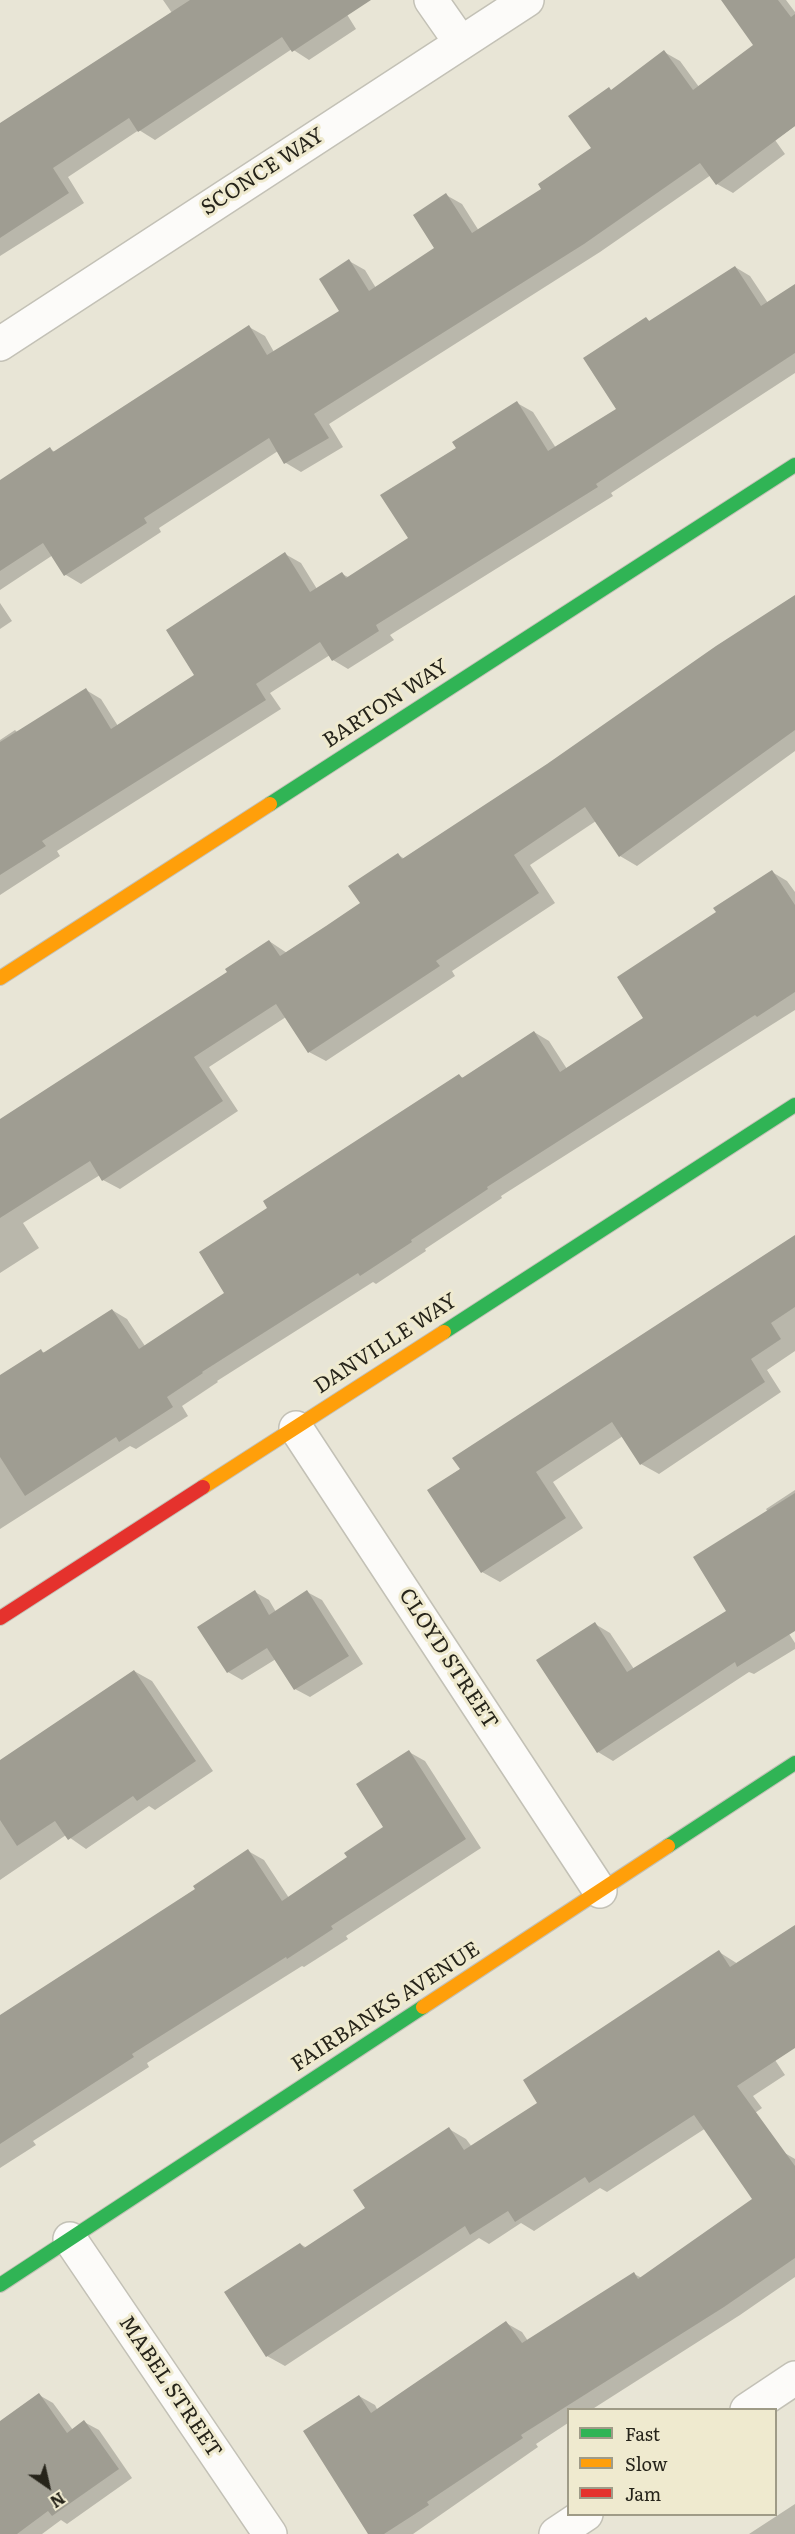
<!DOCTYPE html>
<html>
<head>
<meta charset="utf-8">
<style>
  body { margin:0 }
  #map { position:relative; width:795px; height:2534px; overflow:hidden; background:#e8e5d6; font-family:Literata,serif }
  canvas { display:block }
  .legend { position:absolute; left:567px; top:2408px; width:210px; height:108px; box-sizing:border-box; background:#efeacf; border:2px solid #9f9b87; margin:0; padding:8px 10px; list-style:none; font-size:18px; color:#26241a }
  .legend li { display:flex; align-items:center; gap:12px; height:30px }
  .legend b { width:30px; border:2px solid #9f9b87 }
  .north { position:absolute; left:18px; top:2456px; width:60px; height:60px; -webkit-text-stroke:4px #efeacf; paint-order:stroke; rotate:146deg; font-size:16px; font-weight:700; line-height:24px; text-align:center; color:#26241a }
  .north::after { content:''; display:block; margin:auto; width:21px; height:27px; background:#26241a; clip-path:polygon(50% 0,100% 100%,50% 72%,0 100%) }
</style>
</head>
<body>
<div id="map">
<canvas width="795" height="2534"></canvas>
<ul class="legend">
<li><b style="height:8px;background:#30b455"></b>Fast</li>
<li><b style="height:8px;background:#ff9f0a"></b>Slow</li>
<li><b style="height:8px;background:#e5322d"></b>Jam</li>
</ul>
<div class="north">N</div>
</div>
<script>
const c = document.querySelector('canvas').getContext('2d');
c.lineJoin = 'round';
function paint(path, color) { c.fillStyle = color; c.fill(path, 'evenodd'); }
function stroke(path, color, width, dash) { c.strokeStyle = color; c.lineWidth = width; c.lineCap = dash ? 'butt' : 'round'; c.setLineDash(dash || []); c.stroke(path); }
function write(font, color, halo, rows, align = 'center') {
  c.font = font + ' Literata,serif'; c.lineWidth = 6; c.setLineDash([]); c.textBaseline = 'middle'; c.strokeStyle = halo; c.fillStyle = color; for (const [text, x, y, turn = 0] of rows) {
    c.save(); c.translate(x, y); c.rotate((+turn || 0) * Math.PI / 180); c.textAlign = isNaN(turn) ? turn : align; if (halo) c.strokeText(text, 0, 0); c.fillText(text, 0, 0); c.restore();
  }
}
paint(new Path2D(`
  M163 0H338L356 29 309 60 292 49 155 140 139 130 68 177 84 203 0 256V125L172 13Z
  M742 0H786L795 12V126L775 140 785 154 733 193 717 184 711 175 600 252 329 424 343 447 301 472 286 463 278 451 159 528 161 532 81 584 66 575 53 555 0 590V487L50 449 55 452 249 327 265 336 274 352 342 312 349 261 365 270 376 288 436 249 446 195 462 204 479 231 544 189 593 149 612 91 664 52 680 61 699 87 755 45Z
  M735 267 750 276 768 303 795 286V373L611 493 613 496 390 635 394 640 348 669 333 660 330 655 270 693 281 709 57 851 60 856 0 895V740L15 730 17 732 86 690 101 699 118 726 197 675 285 554 301 563 317 589 342 574 350 578 410 539 458 448 517 403 533 412 556 448 618 409 646 319 651 322Z
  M795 597V751L637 866 620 856 596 821 530 865 555 903 452 971 455 976 326 1061 309 1052 286 1017 209 1067 238 1111 120 1189 103 1180 100 1175 23 1223 39 1248 0 1273V1121L229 973 269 941 287 953 362 904 398 855 405 859 548 765Z
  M0 603 12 621 0 629Z
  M772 872 787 881 795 892V1010L501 1196 502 1198 425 1249 426 1251 376 1284 373 1282 217 1381 218 1382 182 1406 188 1416 136 1449 130 1446 0 1529V1377L41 1351 45 1353 112 1310 127 1319 145 1346 226 1294 269 1209 459 1076 464 1078 534 1032 549 1041 567 1069 645 1018 718 913Z
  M795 1237V1351L767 1370 781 1392 659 1474 641 1464 623 1436 553 1482 583 1528 500 1582 482 1572 430 1490Z
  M795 1490V1623L786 1629 795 1643V1649L754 1674 749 1672 613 1761 598 1752 595 1624 610 1633 634 1669 728 1612 768 1512 766 1509Z
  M255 1592 269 1600 276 1612 307 1592 322 1600 363 1664 310 1697 295 1689 276 1659 242 1680 228 1672Z
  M134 1671 152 1681 213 1771 155 1810 149 1806 86 1849 66 1835 0 1880V1762Z
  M409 1752 425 1761 481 1848 346 1936 348 1939 304 1967 302 1966 147 2063 149 2067 33 2141 36 2145 0 2168V2017L198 1890 248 1851 264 1860 289 1898 349 1858 385 1828Z
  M795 1927V2043L773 2057 785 2075 753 2096 762 2108 721 2137 706 2128 607 2192 600 2188 534 2231 521 2223 489 2244 479 2238 285 2366 267 2356 226 2292 300 2244 307 2248 367 2209 449 2129 466 2139 472 2147 539 2103 719 1952 738 1964Z
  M783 2152 795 2159V2277L740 2315 591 2410H568V2423L536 2444 538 2447 413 2534H370L359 2396 375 2405 378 2411 506 2323 522 2332 528 2341 634 2274 642 2278 754 2199Z
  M39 2395 53 2403 73 2430 84 2422 99 2430 132 2478 67 2524 61 2520 42 2534H0V2423Z
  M795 2504V2534H749Z`), '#0003');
paint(new Path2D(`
  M190 0H371L292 52 282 37 138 132 129 118 53 168 69 193 0 238V123Z
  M721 0H778L791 17 795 14V126L716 185 700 163 584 244 314 414 329 438 284 464 269 438 144 518 147 523 64 576 43 543 0 571V480L50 447 53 452 249 325 267 355 339 311 319 279 349 259 369 291 434 248 413 215 446 193 472 233 541 189 538 184 591 148 568 116 609 87 611 90 664 50 693 90 753 45Z
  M735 266 761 306 795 284V353L596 484 598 487 376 625 379 631 332 661 320 642 256 684 266 700 42 841 46 846 0 875V742L86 688 111 729 194 675 166 630 285 552 310 592 342 572 346 578 408 538 380 495 456 448 452 442 517 401 548 451 616 409 583 358 646 317 649 321Z
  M795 595V730L619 857 585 807 514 855 539 893 436 961 440 966 308 1053 276 1004 194 1057 223 1101 102 1181 90 1161 0 1218V1119L227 972 225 969 269 940 280 956 326 926 360 903 348 886 398 853 402 859 547 764 716 646Z
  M772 870 795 905V992L757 1017 755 1015 487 1187 488 1189 411 1240 412 1242 360 1276 358 1273 202 1372 203 1373 167 1397 173 1407 119 1442 116 1437 25 1496 0 1457V1375L41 1349 43 1353 112 1309 139 1349 224 1293 199 1252 267 1208 263 1201 459 1074 462 1078 534 1031 560 1072 643 1018 617 977 716 912 713 908Z
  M795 1235V1307L771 1323 781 1339 751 1359 765 1382 640 1465 612 1422 536 1472 566 1518 481 1573 427 1490 460 1469 452 1458Z
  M795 1493V1631L737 1667 735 1662 597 1753 536 1660 595 1622 627 1672 726 1611 693 1557Z
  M255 1590 269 1615 307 1590 349 1656 294 1690 267 1648 227 1673 197 1627Z
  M134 1670 196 1761 137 1801 133 1796 68 1840 55 1821 17 1846 0 1820V1760Z
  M409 1750 466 1839 331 1926 333 1929 287 1959 286 1957 132 2054 134 2057 0 2144V2015L195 1889 193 1886 248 1849 282 1901 347 1857 344 1853 383 1827 356 1784Z
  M795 1925V2048L737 2086 795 2166V2258L724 2307 521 2435 523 2438 427 2502 429 2505 384 2534H368L303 2431 359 2395 371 2413 506 2321 522 2343 634 2272 638 2279 752 2199 694 2115 589 2183 585 2177 515 2222 508 2211 470 2235 465 2226 266 2357 224 2292 300 2243 304 2248 365 2208 353 2190 449 2127 464 2150 537 2103 523 2080 719 1950 730 1967Z
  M39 2393 67 2433 84 2420 119 2469 52 2516 48 2511 17 2534H0V2421Z`), '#9f9d92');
const street = new Path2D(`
  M431 0 461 43
  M0 344 527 0
  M296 1428 600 1891
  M70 2239 270 2534
  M747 2410 795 2378
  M556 2534 586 2514`);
const fast = new Path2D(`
  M270 804 795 465
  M444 1332 795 1105
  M668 1846 795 1763
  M0 2285 423 2007`);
const slow = new Path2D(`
  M0 978 270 804
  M203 1487 444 1332
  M423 2007 668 1846`);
const jam = new Path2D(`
  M0 1618 203 1487`);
stroke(street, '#c3c1b6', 36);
stroke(fast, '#c3c1b6', 16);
stroke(slow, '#c3c1b6', 16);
stroke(jam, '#c3c1b6', 16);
stroke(street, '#fcfbf9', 33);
stroke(fast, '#30b455', 14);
stroke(slow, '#ff9f0a', 14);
stroke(jam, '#e5322d', 14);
write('21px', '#26241a', '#efeacf', [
  ["SCONCE WAY",263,172,-33],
  ["BARTON WAY",386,704,-33],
  ["DANVILLE WAY",386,1344,-33],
  ["CLOYD STREET",448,1659,57],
  ["FAIRBANKS AVENUE",386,2007,-33],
  ["MABEL STREET",170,2387,56]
]);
</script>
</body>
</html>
